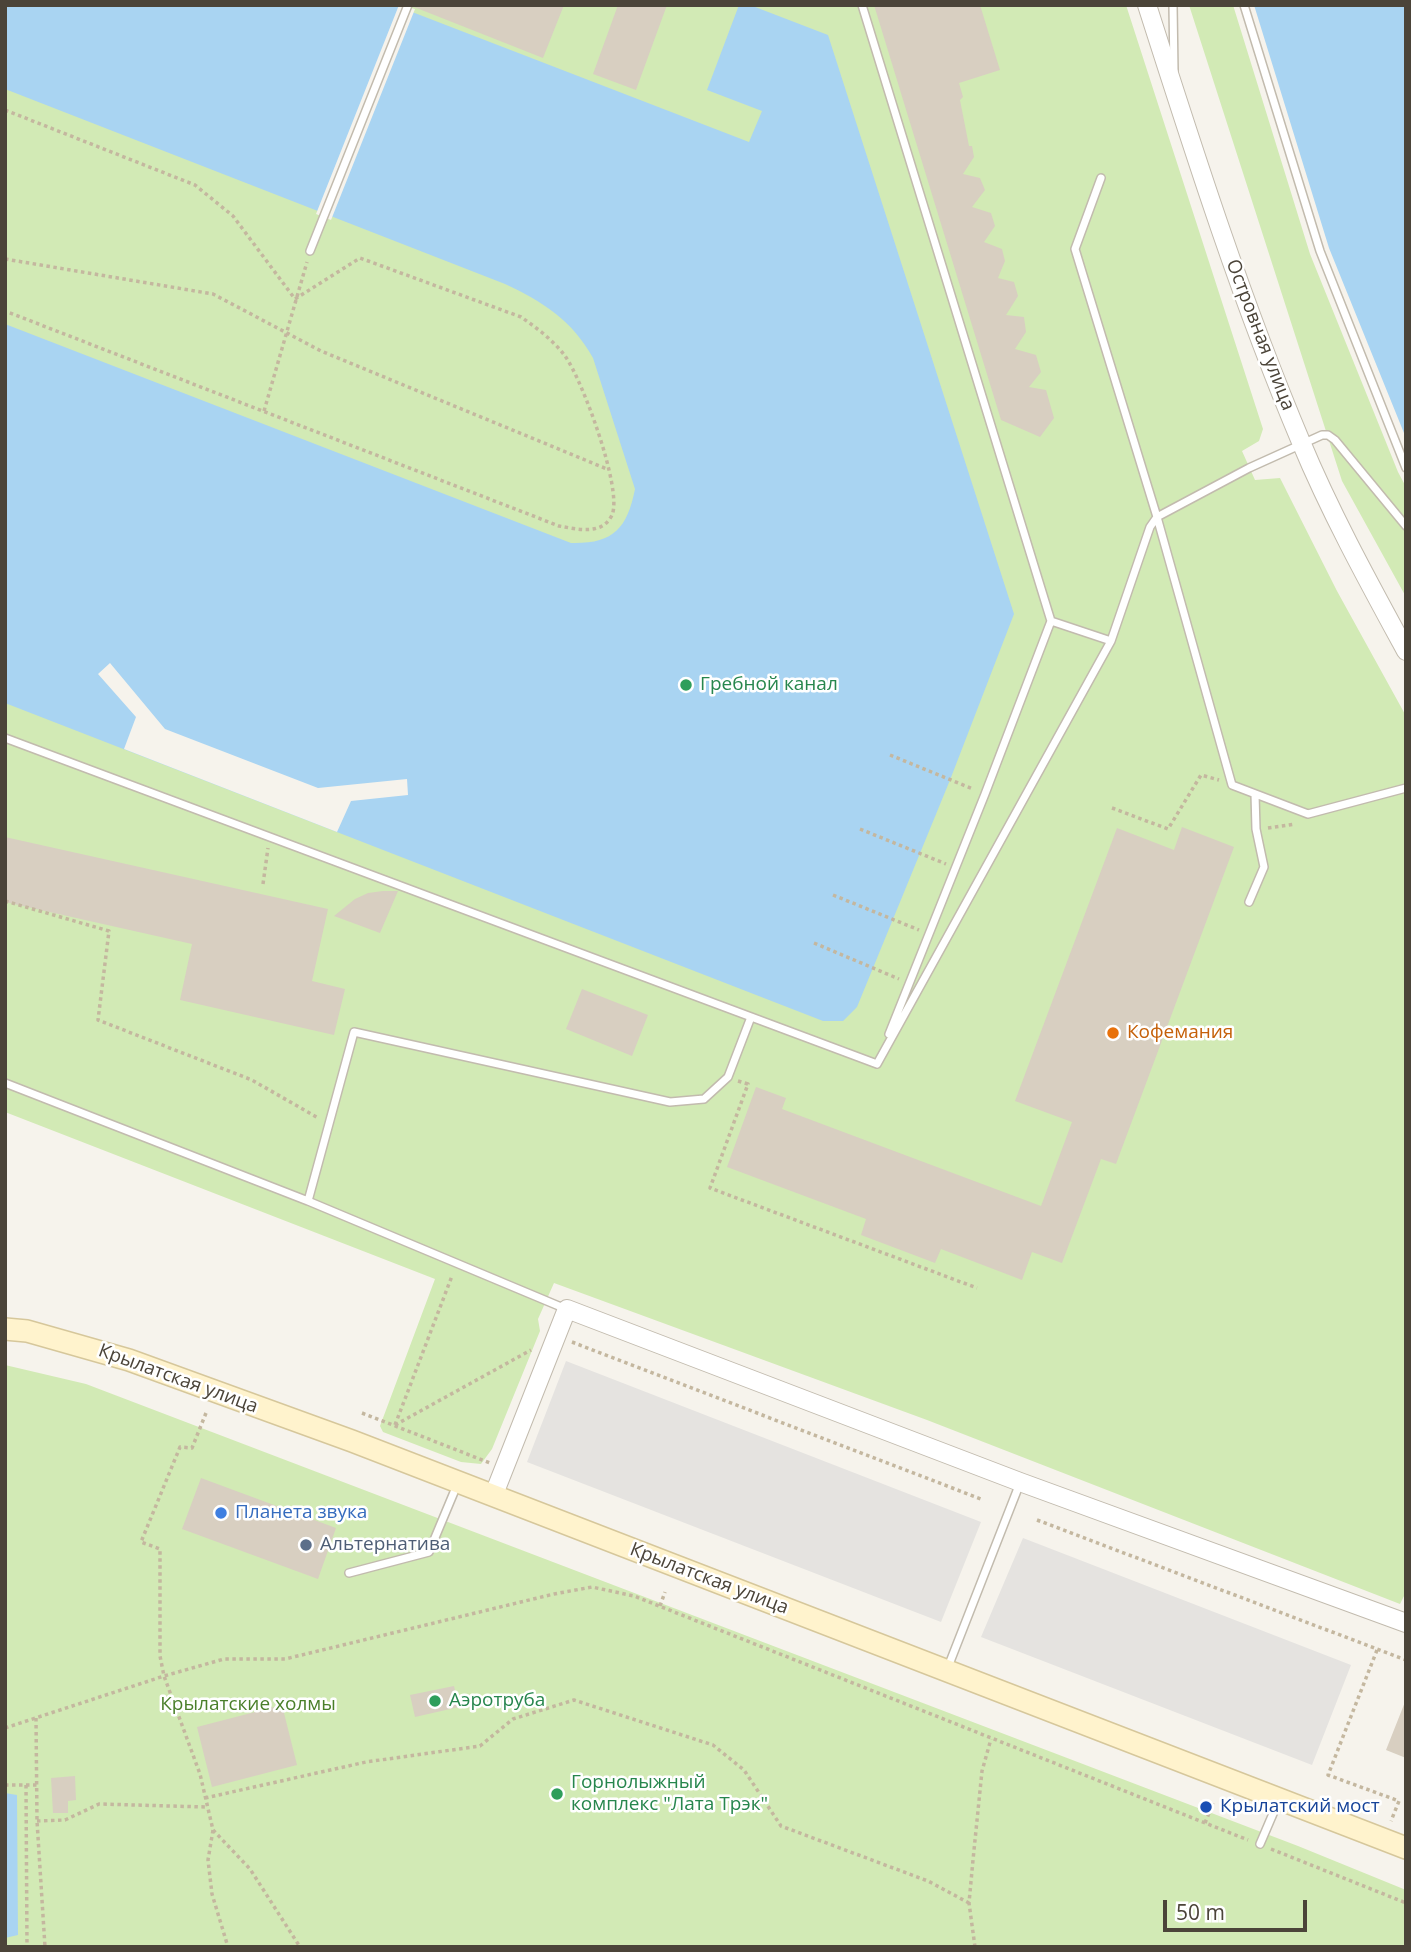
<!DOCTYPE html>
<html>
<head>
<meta charset="utf-8">
<style>
  body { margin:0 }
  #map { position:relative; width:1411px; height:1952px; overflow:hidden; background:#f6f3ec; font-family:"Open Sans",sans-serif }
  canvas { display:block }
  .frame { position:absolute; inset:0; border:7px solid #4b4439; pointer-events:none }
  .scale { position:absolute; left:1163px; top:1900px; width:144px; height:32px; box-sizing:border-box; border:4px solid #4b4439; border-top:0; padding-left:9px; font-size:21px; line-height:24px; white-space:nowrap; color:#4b4439; -webkit-text-stroke:5px #fff; paint-order:stroke }
</style>
</head>
<body>
<div id="map">
<canvas width="1411" height="1952"></canvas>
<div class="frame"></div>
<div class="scale">50 m</div>
</div>
<script>
const c = document.querySelector('canvas').getContext('2d');
c.lineJoin = 'round';
function paint(path, color) { c.fillStyle = color; c.fill(path, 'evenodd'); }
function stroke(path, color, width, dash) { c.strokeStyle = color; c.lineWidth = width; c.lineCap = dash ? 'butt' : 'round'; c.setLineDash(dash || []); c.stroke(path); }
function write(font, color, halo, rows, align = 'center') {
  c.font = font + ' "Open Sans",sans-serif'; c.lineWidth = 5; c.setLineDash([]); c.textBaseline = 'middle'; c.strokeStyle = halo; c.fillStyle = color; for (const [text, x, y, turn = 0] of rows) {
    c.save(); c.translate(x, y); c.rotate((+turn || 0) * Math.PI / 180); c.textAlign = isNaN(turn) ? turn : align; if (halo) c.strokeText(text, 0, 0); c.fillText(text, 0, 0); c.restore();
  }
}
paint(new Path2D(`
  M5 5H1126L1263 429 1259 441 1242 451 1255 480 1280 478 1337 591 1406 716V1592L1400 1604 927 1420 554 1283 538 1319 540 1331 492 1449 481 1464 461 1462 383 1432 380 1426 435 1279 5 1112Z
  M1189 5H1233L1310 254 1398 472 1406 487V597L1342 481Z
  M5 1365 86 1384 1298 1846 1406 1890V1947H5Z`), '#d2eab5');
paint(new Path2D(`
  M566 1361 981 1522 941 1622 527 1462Z
  M1023 1538 1351 1665 1312 1765 981 1637Z`), '#e5e3e0');
paint(new Path2D(`
  M5 5H394L749 142 762 111 707 90 739 5H750L828 35 1014 614 950 780 857 1007 843 1021H823L5 703V324L571 543C613 544 627 529 635 489L593 358C573 321 542 301 505 284L5 89Z
  M1254 5H1406V438L1329 248Z
  M5 1793 17 1795 18 1935 5 1938Z`), '#a9d4f2');
paint(new Path2D(`
  M399 5 415 9 331 220 316 214Z
  M110 663 165 729 318 788 407 779 408 795 351 801 337 832 124 749 136 717 98 674Z`), '#f6f3ec');
paint(new Path2D(`
  M414 5H564L543 58 414 7Z
  M618 5H667L636 90 593 74Z
  M874 5H980L1000 70 959 83 963 97 960 100 969 146H972L974 157 963 174 980 178 985 190 972 207 991 213 995 226 984 242 1002 249 1005 261 998 278 1014 282 1018 296 1006 315 1024 317 1026 332 1015 349 1036 355 1041 372 1029 387 1046 390 1054 418 1040 437 1001 420Z
  M1182 827 1234 847 1116 1164 1101 1159 1062 1263 1032 1252 1022 1280 941 1249 935 1263 861 1235 866 1219 727 1167 756 1087 786 1098 782 1109 1041 1206 1072 1122 1015 1101 1117 828 1174 850Z
  M5 837 328 909 312 981 345 989 334 1035 180 1000 192 944 5 902Z
  M383 891H398L380 933 334 916 355 899 368 893Z
  M582 989 648 1015 632 1056 566 1029Z
  M201 1478 336 1528 318 1579 182 1529Z
  M454 1686 459 1707 415 1717 410 1695Z
  M1405 1702H1406V1758L1386 1750Z
  M282 1705 297 1765 212 1787 197 1727Z
  M75 1776 76 1800 68 1801V1813H53L51 1778Z`), '#d8cfc1');
const service = new Path2D(`
  M862 5 1051 621
  M1173 5 1174 71
  M1244 5 1320 251 1406 468
  M1101 178 1075 249 1157 517 1232 785 1308 814 1406 788
  M310 251 408 5
  M5 738 877 1064
  M1249 902 1264 867 1256 829 1255 794
  M889 1034 985 794 1051 621 1111 641
  M877 1064 1111 641 1150 527 1157 517 1249 468 1322 435H1328L1335 440 1406 526
  M5 1083 308 1201 566 1309
  M308 1201 354 1032 670 1102 704 1099 728 1077 751 1017
  M349 1573 429 1552 457 1485
  M948 1667 1020 1483
  M1260 1844 1278 1802`);
const tertiary = new Path2D(`
  M1147 5C1194 152 1241 300 1301 442 1331 514 1369 583 1406 651
  M494 1494 567 1309 1020 1482 1406 1623`);
const secondary = new Path2D(`
  M5 1329 27 1331 129 1360 352 1441 1406 1848`);
stroke(service, '#c2bbae', 10);
stroke(tertiary, '#c2bbae', 20);
stroke(secondary, '#d6c79b', 24);
stroke(new Path2D(`
  M5 110 195 185 233 216 295 299 360 258 521 317C537 328 554 341 565 356 582 379 623 490 612 515 602 536 577 529 559 526L5 311
  M5 259 213 294 321 351 607 469
  M264 411 307 262
  M890 755 973 789
  M1112 808 1168 829 1201 775 1219 780
  M1268 828 1295 824
  M860 829 946 864
  M263 884 268 848
  M833 895 919 930
  M5 901 109 931 98 1020 252 1080 318 1118
  M814 943 899 979
  M738 1081 748 1084 710 1188 977 1288
  M572 1342 981 1499
  M206 1413 192 1448 180 1447 141 1542 160 1549V1656L164 1676 200 1774 213 1830 208 1860 212 1894 228 1947
  M362 1413 490 1463
  M395 1425 531 1350
  M395 1425 452 1276
  M1037 1520 1406 1660
  M660 1606 665 1592
  M1377 1650 1328 1775 1399 1801 1391 1821
  M36 1718 37 1821 45 1947
  M5 1728 164 1676 224 1659H285L554 1594 592 1587 634 1596 1248 1840
  M5 1785H37
  M26 1785 27 1947
  M205 1798 366 1762 480 1746 513 1719 574 1700 713 1745 744 1770 781 1826 928 1881 969 1903
  M37 1821 65 1820 99 1804 206 1807
  M1205 1823 1213 1803
  M213 1830 250 1869 300 1947
  M1271 1849 1406 1903
  M975 1947 969 1903 973 1860 982 1771 991 1739`), '#c4b79f', 3.5, [3.5, 3.5]);
stroke(service, '#fff', 7);
stroke(tertiary, '#fff', 18);
stroke(secondary, '#fff3cd', 21);
for (const [x, y, r, color] of [
  [686,685,7,"#2e9e5b"],
  [1113,1033,7,"#e8710a"],
  [221,1513,7,"#3f7fe0"],
  [306,1545,7,"#5c6f8a"],
  [435,1701,7,"#2e9e5b"],
  [557,1794,7,"#2e9e5b"],
  [1206,1807,7,"#1a4fb4"]
]) { const dot = new Path2D(); dot.arc(x, y, r, 0, 2 * Math.PI); c.fillStyle = color; c.fill(dot); stroke(dot, '#fff', 2.5); }
write('19px', '#4b4439', '#fff', [
  ["Островная улица",1260,335,69],
  ["Крылатская улица",178,1379,20],
  ["Крылатская улица",709,1579,21]
]);
write('19px', '#27864d', '#fff', [
  ["Гребной канал",700,685],
  ["Аэротруба",449,1701],
  ["Горнолыжный",571,1783],
  ["комплекс \"Лата Трэк\"",571,1805]
], 'left');
write('19px', '#c56008', '#fff', [
  ["Кофемания",1127,1033]
], 'left');
write('19px', '#366cbe', '#fff', [
  ["Планета звука",235,1513]
], 'left');
write('19px', '#4e5e75', '#fff', [
  ["Альтернатива",320,1545]
], 'left');
write('19px', '#4a7f2a', '#fff', [
  ["Крылатские холмы",248,1705]
]);
write('19px', '#164399', '#fff', [
  ["Крылатский мост",1220,1807]
], 'left');
</script>
</body>
</html>
